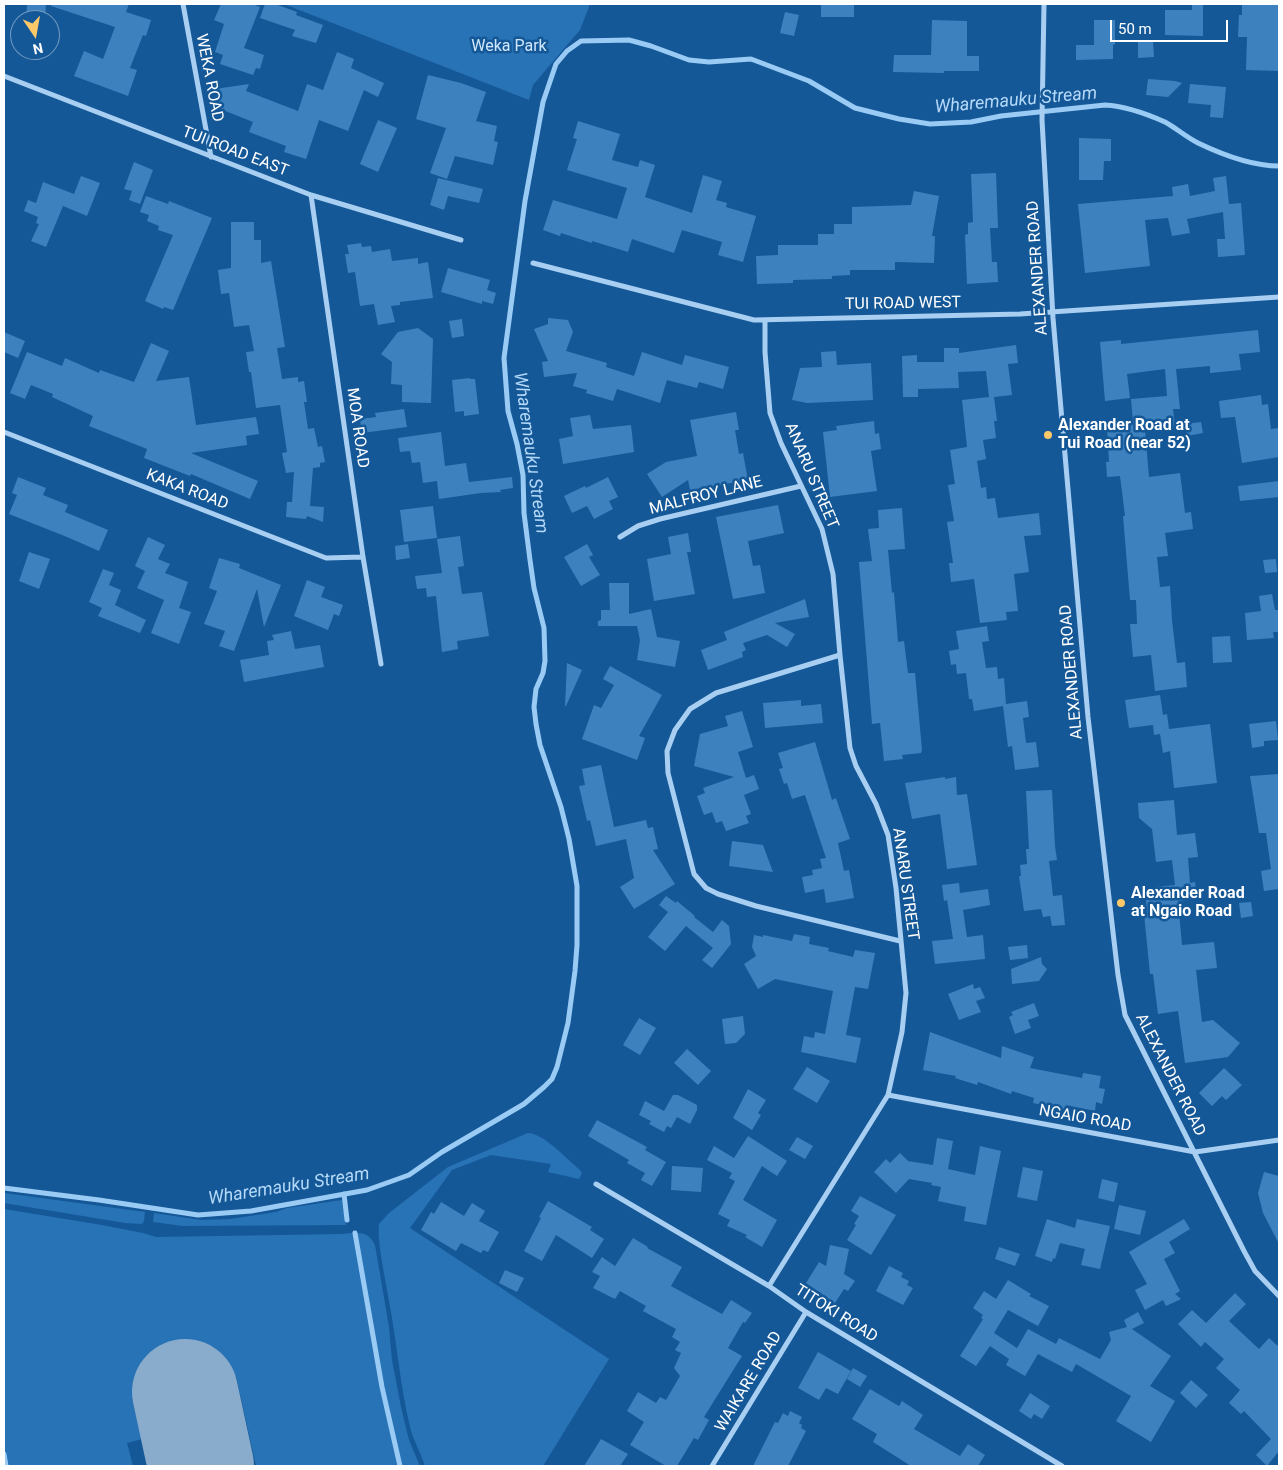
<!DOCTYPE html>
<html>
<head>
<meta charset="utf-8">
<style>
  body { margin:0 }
  #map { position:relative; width:1283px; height:1470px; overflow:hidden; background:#155898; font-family:Roboto,sans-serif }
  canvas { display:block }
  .frame { position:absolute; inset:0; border:5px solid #fff; pointer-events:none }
  .north { position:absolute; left:10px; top:10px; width:50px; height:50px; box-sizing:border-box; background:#155898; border:1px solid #739bc1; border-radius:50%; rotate:168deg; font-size:14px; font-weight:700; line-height:20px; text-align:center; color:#fff }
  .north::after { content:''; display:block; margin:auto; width:18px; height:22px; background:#ffc869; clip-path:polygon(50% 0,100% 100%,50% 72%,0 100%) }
  .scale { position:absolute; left:1110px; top:20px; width:118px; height:22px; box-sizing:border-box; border:2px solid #fff; border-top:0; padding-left:6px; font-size:15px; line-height:18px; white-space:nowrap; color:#fff; -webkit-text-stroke:4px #155898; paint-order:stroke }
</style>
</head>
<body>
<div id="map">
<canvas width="1283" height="1470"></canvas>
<div class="frame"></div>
<div class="north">N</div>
<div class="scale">50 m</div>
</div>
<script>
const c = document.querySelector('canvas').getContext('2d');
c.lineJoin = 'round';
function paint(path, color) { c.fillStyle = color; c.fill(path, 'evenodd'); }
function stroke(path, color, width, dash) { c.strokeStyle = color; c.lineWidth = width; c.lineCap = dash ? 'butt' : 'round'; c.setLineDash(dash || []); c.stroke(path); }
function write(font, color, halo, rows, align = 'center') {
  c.font = font + ' Roboto,sans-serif'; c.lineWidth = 5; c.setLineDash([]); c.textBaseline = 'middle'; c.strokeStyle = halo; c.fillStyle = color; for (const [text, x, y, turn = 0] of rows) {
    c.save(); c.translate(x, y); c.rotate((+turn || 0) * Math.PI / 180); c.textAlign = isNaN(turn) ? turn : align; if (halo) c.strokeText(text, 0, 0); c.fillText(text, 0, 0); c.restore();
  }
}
paint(new Path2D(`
  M284 4H590L580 30 533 85 529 100Z
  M528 1133C543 1133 567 1159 579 1169L582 1173 579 1179 548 1172 551 1164 491 1155 452 1170 410 1228 609 1359 543 1466H425C421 1453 413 1440 410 1427 400 1385 397 1343 389 1301 386 1280 377 1245 379 1224L389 1213 448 1167Z
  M4 1193 145 1212 144 1221 142 1224 125 1223 4 1203Z
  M342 1200 346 1225 183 1226 153 1222 154 1213 201 1220 230 1219 276 1212 287 1208Z
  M4 1209 102 1225 143 1233 156 1237 342 1234C357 1232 368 1230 375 1245L389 1327 392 1360 401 1407 409 1440 420 1466H256L236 1376 132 1398 142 1439 127 1443 133 1466H4Z`), '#2872b6');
stroke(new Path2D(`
  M4 1188 99 1200 198 1215 251 1211 367 1190 409 1175 442 1152 524 1104 544 1087 552 1079 557 1067 568 1023 575 971 577 945V886L569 839 561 807 540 745 536 724 534 707 536 689 543 673 545 661 544 628 534 588 530 560 524 513 523 475 517 444 508 411 504 358 525 201 543 102 556 64 567 51 581 41 629 40 651 46 689 60 709 62 751 59 809 81 855 108 899 119 930 124 971 122 1001 116 1105 105C1125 106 1147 114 1165 122 1176 128 1186 137 1198 143 1223 155 1251 166 1279 166
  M344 1194 347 1220
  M355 1233 382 1387 400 1466
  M4 1454 6 1466`), '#9acbf5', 5);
stroke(new Path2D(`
  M185 1392 201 1466`), '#8aaccc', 106);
paint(new Path2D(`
  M27 4H46L45 20H26Z
  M51 4H129L126 12 151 20 146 36 143 35 130 68 137 70 128 96 74 76 84 51 103 59 115 27 51 6Z
  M221 4H253L260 7 244 48 264 55 260 69 256 68 253 75 220 64 223 55 215 52 224 24 214 20Z
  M265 4H275L297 12 296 15 323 25 316 43 292 36 295 30 260 18Z
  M821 4H854V17H821Z
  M1192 4H1203V36L1165 35V10H1192Z
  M1242 4H1279V71L1246 70 1247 37H1238L1239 15H1242Z
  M785 12 799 15 794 36 780 33Z
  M932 20 967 21V56H979V71H944V73L893 72 894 55H931Z
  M1094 20H1115V44L1113 45V59L1076 60V45H1094Z
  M1153 40 1154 57 1138 58V41Z
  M337 52 354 59 351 68 384 83 378 97 364 90 348 131 319 120 306 159 284 152 286 146 249 132 253 122 218 108 215 89 249 84 246 91 298 111 307 84 323 90Z
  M428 75 461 83 486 92 476 121 497 126 494 141 498 142 493 165 455 156 447 179 430 173 446 128 416 119Z
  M1148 79 1175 81 1182 83 1168 97 1146 95Z
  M1190 84 1226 87 1223 118 1210 117 1211 105 1188 103Z
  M378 120 397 128 378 172 360 164Z
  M578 121 620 134 612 160 638 167 640 160 655 165 645 197 692 213 703 175 722 181 716 200 727 203 726 207 756 216 743 262 718 255 722 242 682 230 674 253 632 239 628 252 592 241V243L561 233 560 236 543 230 553 200 617 219 627 188 567 170 577 139 573 138Z
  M1079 138 1111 139V161H1104L1103 180H1079Z
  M134 162 153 170 140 204 129 200 132 191 124 189Z
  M996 173 998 228H990L992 262H997L998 282 967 284 965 235 968 234V223L973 222 971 174Z
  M81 176 100 183 87 216 63 206 46 247 31 241 39 224 36 223 38 217 24 211 28 200 36 203 43 182 74 194Z
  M1226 176 1229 204 1241 203 1245 255 1218 257 1217 239H1225L1223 212 1187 219 1190 233 1172 236 1168 218 1145 220 1150 266 1085 273 1078 204 1173 196 1172 187 1188 184 1190 196 1215 191 1213 178Z
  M438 178 483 189 479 203 448 196 444 210 430 205Z
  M914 191 939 196 932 236H935L934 263 895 262V270H850V275L832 276V279L793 280V283L757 284 756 256 778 255V245H818V234H834V224H852V207L911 205Z
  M146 196 168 204 169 201 212 218 173 310 164 307 163 309 145 301 173 235 158 230 159 226 147 221 149 215 140 212Z
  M231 222H254V240H261V263L271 261 285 347 277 348 282 379 298 377V382L304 381 307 402H304L308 429 314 428 318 447 322 446 325 462 320 463V467L313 468 310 506 324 507 323 522 307 516 306 519 286 517 287 502H292L294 472 286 473 282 453 287 452 280 405 256 408 251 372H249L246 352 254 351 249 325 234 327 229 293 221 294 218 270 231 268Z
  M361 243 362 247 371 246 372 252 390 249 392 261 418 258V264L428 262 433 298 400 302V305L391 306 395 322 378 325 374 304 360 306 355 272 348 273 345 254H349L347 245Z
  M448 268 490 280 487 290 496 293 493 304 482 301V304L441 292Z
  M548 318 568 320 573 332 566 351 607 363 606 367 634 376 642 352 682 365 685 355 729 367 723 389 699 382 697 388 667 380 660 403 617 389 613 401 586 393 587 390 573 386 577 373 544 377 542 362 548 361 534 329 548 324Z
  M462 319 464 336 452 338 449 321Z
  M418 328 433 339 431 403 402 402V385L391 384 392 362 381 354 398 332Z
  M1258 330 1260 352 1239 354 1241 370 1210 373V366L1176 369 1180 409H1173L1175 426 1145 430 1149 477 1180 473 1185 513 1191 512 1193 529 1165 533 1168 556 1157 557 1160 587 1170 586 1172 620 1177 663 1185 662 1187 687 1155 691 1151 655 1133 657 1130 624H1137L1136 600H1130L1123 516H1125L1120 476 1107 477 1106 462H1109L1107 425 1133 422 1131 399 1167 396 1165 369 1127 374 1130 398 1105 401 1100 342 1121 340V344Z
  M4 332 25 341 18 358 4 352Z
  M151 343 169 351 156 381 189 377 196 425 256 417 259 434 246 436 247 445 191 453 258 481 250 499 191 474 190 476 144 458 147 449 89 426 93 416 52 397 53 394 31 385 25 399 10 393 27 352 62 366 65 358 99 373 100 370 134 382Z
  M1016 345 1018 363 1008 364 1012 395 994 397 997 421H994L996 438 983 440 986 459 977 461 981 488 986 487 987 499 995 498 998 518 1039 513 1041 535 1024 536 1029 572 1014 574 1018 611 1006 612 1007 620 980 623 974 579 951 582 949 563H953L947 522 954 521 948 485 955 484 950 450 967 447 962 400 989 397 986 371 958 372 959 388 918 389V397H903L902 356 917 355V362H944V348H959V353Z
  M836 351 837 365 871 363 873 400 807 403 792 400 800 368 822 367 821 352Z
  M470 378V379H475L479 414 464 416V411L455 412 452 380Z
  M1261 395 1262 405 1268 404 1271 429 1278 428 1279 457 1242 463 1235 417 1221 418 1219 401Z
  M404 409 407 427 362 433 360 419 376 417 375 413Z
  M736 412 739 430H735L739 454 743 453 748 480 690 490 688 480 662 497 647 474 666 462 697 456 690 420Z
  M590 415 593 429 631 425 634 452 563 464 559 439 573 436 570 418Z
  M874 421 875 434 879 433 881 449 871 451 877 491 830 497 823 432 837 430 836 426Z
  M1201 422 1203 433 1187 436 1185 424Z
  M441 432 445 466 466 463 469 482 512 477 513 488 500 490 501 492 481 493 439 499 437 481 423 483 420 462 412 463 410 451 400 452 398 438Z
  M18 477 46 488 43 495 68 505 65 512 108 530 99 551 67 537 9 514 17 495 12 493Z
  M608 477 618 497 609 501 613 509 594 519 587 506 572 513 564 496 585 486 586 488Z
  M1279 481V497L1240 501 1238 486Z
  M778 505 784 533 748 541 753 566 760 565 765 593 733 599 716 517Z
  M433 506 437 538 404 542 400 510Z
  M902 508 905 549 888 550 892 593 894 592 898 642 904 641 908 673H915L922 750 921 753 902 755 903 759 884 761 880 723 872 724 859 562 872 561 868 529 879 528 878 510Z
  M688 533 691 552H687L695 594 654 601 647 559 671 554 668 537Z
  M460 536 464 566 458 567 462 594 482 592 489 636 457 641 458 649 442 652 436 596 427 597 426 588 417 589 415 576 442 573 437 539Z
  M148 537 165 545 158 559 170 564 165 573 188 582 179 608 191 612 179 644 151 633 164 600 137 588 145 571 135 566Z
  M408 544 410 558 396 560 395 546Z
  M587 544 593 555 589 557 600 575 581 586 564 557Z
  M29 552 50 559 39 589 19 581Z
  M219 558 240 564 239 568 281 585 264 627 257 589 234 651 219 646 225 631 204 624 217 591 209 588Z
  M1276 559 1277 572 1265 573 1263 560Z
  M103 569 114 573 109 585 121 590 115 605 146 620 140 633 98 616 102 608 89 602Z
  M307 580 325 587 321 597 343 605 339 616 334 614 328 630 294 616Z
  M609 583H629V614L651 609 657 637 680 641 675 667 637 660 640 640 637 626H598V621L601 620V610H610Z
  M1272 594 1275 610H1279V632H1273L1274 638 1247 640 1245 613 1261 611 1259 596Z
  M805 599 809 617 775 623 795 634 787 647 767 635 743 643 746 650 742 652 743 657 708 670 701 650 727 640 724 632Z
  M987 626 989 641 982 642 986 668 997 667 998 679 1004 678 1006 704 1027 701 1029 717 1023 718 1026 743 1036 742 1039 767 1015 770 1012 746 1008 747 1003 706 974 711 972 699H969L966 673 957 674 956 664 951 665 949 651 959 649 956 631Z
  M291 631 295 649 320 645 324 667 244 682 240 660 269 655 267 641 274 640 272 635Z
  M1230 636 1232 662 1213 663 1212 637Z
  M567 663 582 670 566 706H565Z
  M610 666 662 695 639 736 645 738 637 760 582 739 594 705 601 708 614 685 603 679Z
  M1160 695 1163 715 1167 714 1169 729 1210 724 1217 783 1174 788 1170 751 1163 753 1160 734 1154 735 1153 725 1129 728 1125 700Z
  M801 700V706L821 704 823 723 765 728 763 703Z
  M742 711 753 747 738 752 746 778 754 775 759 789 744 795 751 814 746 816 749 823 726 831 722 821 716 823 712 812 704 815 697 796 705 793 703 788 734 777 694 766 700 734 728 726 725 716Z
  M1276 721 1278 740 1264 741V746L1252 748 1249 724Z
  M815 742 832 800 836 798 850 839 838 843 844 871 849 870 854 898 826 903 824 889 805 893 802 877 813 875 812 870 822 868 820 859 826 858 805 795 792 799 787 783 784 784 779 769 783 768 778 753Z
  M601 765 614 827 646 820 648 828 653 827 658 849 653 850 675 884 634 909 620 887 634 878 626 839 596 846 590 820 587 821 579 786 585 785 582 769Z
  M1279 774V889L1264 891 1261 871 1271 869 1266 833H1259L1250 776Z
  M945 777V779L956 777 957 795 967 794 977 865 947 869 940 814 912 819 905 783Z
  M1052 790 1055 846 1057 860 1049 861 1053 896 1062 895 1065 925 1052 926 1050 916 1043 917 1041 909 1024 911 1019 876H1021L1020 865 1027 864 1026 849H1029L1026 791Z
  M1174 800 1177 835 1195 833 1198 857 1188 858 1190 883 1195 882 1197 899 1178 901 1182 945 1214 942 1217 968 1196 970 1202 1022 1213 1020 1240 1043 1228 1057 1185 1063 1178 1011 1158 1014 1153 974H1150L1144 914H1147L1145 888 1175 885 1172 860 1156 862 1152 829 1139 818 1138 803Z
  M732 841 763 845 773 872 729 866Z
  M959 883 960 893 988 889 990 905 963 910 967 937 983 935 985 959 935 964 932 941 953 939 947 900 944 901 942 885Z
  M666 896 676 903 677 901 695 916 694 917 713 932 722 920 729 926 731 944 712 968 702 960 713 948 686 926 665 951 648 937 668 912 659 905Z
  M1251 902 1253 916 1241 918 1239 903Z
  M794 934 810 937 809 944 829 948 828 951 853 957 855 950 875 953 868 989 855 987 846 1035 861 1038 856 1063 801 1052 804 1036 814 1038 815 1032 825 1034 833 991 775 979 758 989 744 964 756 956 752 947 754 935 763 937V935L792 941Z
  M1027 945 1028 958 1010 960 1008 947Z
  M1041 957 1042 964 1047 969 1039 981 1012 984 1011 969Z
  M973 984 974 989 980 987 985 998 976 1001 981 1012 959 1020 948 994Z
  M1034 1003 1039 1016 1028 1020 1031 1028 1015 1034 1009 1017 1013 1015 1011 1012Z
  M743 1016 745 1034 736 1043 725 1044 722 1019Z
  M639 1018 656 1028 640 1055 623 1045Z
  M930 1032 1001 1058 1002 1046 1034 1057 1030 1068 1082 1078 1083 1073 1101 1076 1099 1088 1105 1089 1102 1104 1096 1102 1095 1111 1066 1105 1065 1109 1033 1103 1034 1098 1012 1091 1011 1094 978 1082 977 1085 955 1078 956 1076 923 1070Z
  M687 1049 711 1071 698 1085 674 1063Z
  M807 1067 830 1081 817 1103 793 1089Z
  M1224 1068 1242 1085 1226 1100 1222 1096 1212 1106 1199 1093Z
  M748 1089 766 1100 758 1113 761 1115 752 1130 733 1118Z
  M673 1095H678L697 1105V1110L690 1124 677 1117 671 1128 667 1126 664 1132 649 1124 651 1121 639 1115 645 1101 664 1111Z
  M597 1120 647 1147 645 1150 666 1162 652 1186 641 1180 645 1173 627 1163 629 1160 588 1136Z
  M748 1136 787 1161 777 1176 762 1166 743 1200 777 1220 762 1247 745 1237 747 1235 727 1226 730 1220 718 1214 735 1181 729 1178 732 1173 707 1160 714 1146 734 1158Z
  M797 1137 813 1146 805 1159 789 1150Z
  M937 1138 953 1141 948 1169 975 1175 980 1146 1001 1151 986 1225 964 1221 966 1207 938 1201 941 1187 931 1185 932 1183 909 1179 896 1193 874 1172 886 1159 890 1163 900 1153 908 1161 933 1165Z
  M672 1166 703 1168 701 1192 671 1190Z
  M1023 1167 1043 1171 1037 1201 1017 1197Z
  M1264 1172 1279 1176V1244L1263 1213 1258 1193Z
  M1102 1179 1118 1183 1114 1202 1098 1198Z
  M860 1196 896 1215 871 1255 847 1240 856 1225 854 1224 859 1216 851 1211Z
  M548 1201 592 1227 590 1230 604 1239 592 1258 556 1235 542 1261 524 1251 541 1218 539 1217Z
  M441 1202 464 1216 472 1203 485 1211 479 1221 499 1232 488 1252 483 1250 481 1253 461 1243 456 1251 421 1230 431 1212 434 1214Z
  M1119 1205 1146 1211 1140 1235 1114 1229Z
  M1047 1219 1075 1228 1077 1219 1110 1226 1100 1269 1081 1265 1085 1249 1060 1243 1055 1259 1053 1258 1052 1262 1035 1256Z
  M1184 1219 1190 1229 1169 1242 1175 1253 1164 1259 1180 1291 1175 1294 1181 1299 1166 1306 1163 1300 1145 1310 1135 1290 1147 1284 1129 1252Z
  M633 1238 648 1247 647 1248 682 1267 671 1286 722 1314 731 1300 752 1313 745 1323 743 1322 728 1348 742 1356 704 1417 709 1420 698 1440 694 1438 677 1466H666L630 1445 644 1422 627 1411 638 1392 656 1403 660 1397 666 1400 680 1376 674 1368 681 1353 675 1350 680 1342 672 1337 676 1329 643 1311 646 1306 620 1291 615 1299 593 1288 600 1276 592 1272 602 1257 615 1266Z
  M830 1245 849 1249 844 1274 855 1281 848 1291 844 1289 835 1303 806 1283 819 1262 826 1266Z
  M999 1247 1020 1254 1015 1266 995 1259Z
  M889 1266 903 1273 901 1277 909 1281 907 1285 913 1288 903 1305 876 1291Z
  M505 1270 524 1278 517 1292 499 1283Z
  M1008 1280 1031 1294 1029 1296 1049 1306 1038 1326 1008 1310 994 1333 1017 1348 1028 1329 1056 1344 1059 1338 1100 1359 1111 1340 1109 1332 1127 1327 1124 1320 1138 1312 1144 1323 1132 1329 1171 1356 1150 1386 1175 1401 1151 1442 1116 1421 1131 1396 1076 1364 1072 1372 1038 1354 1025 1376 1006 1365 1009 1359 990 1346 976 1366 960 1356 983 1319 981 1318 983 1315 973 1308 984 1291 996 1299Z
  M1235 1293 1246 1304 1229 1321 1259 1349 1269 1338 1279 1347V1451L1267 1466 1256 1455 1271 1439 1244 1411 1241 1414 1229 1403 1240 1390 1216 1368 1224 1359 1205 1342 1201 1347 1178 1324 1192 1310 1206 1323Z
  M818 1352 851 1371 838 1394 826 1388 819 1400 798 1388Z
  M853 1368 867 1376 860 1387 847 1379Z
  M1191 1380 1208 1395 1196 1408 1180 1393Z
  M870 1389 899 1406 902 1401 923 1415 914 1429 960 1456 968 1444 985 1455 978 1466H911L873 1442 877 1434 852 1419Z
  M1030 1393 1050 1406 1042 1419 1034 1414 1031 1419 1019 1411Z
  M790 1411 802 1417 799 1423 802 1425 801 1428 806 1431 788 1466H753L775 1422 778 1423 783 1413 788 1416Z
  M601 1439 628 1454 620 1466H584Z`), '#3e81bf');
stroke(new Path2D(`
  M183 4 211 157
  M1044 4 1042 120 1053 318 1088 717 1118 975 1125 1015 1244 1251 1255 1271 1279 1296
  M4 76 311 195 461 240
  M311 195 363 557 381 664
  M533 263 754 320 1020 314 1279 297
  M765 320V352L770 413 781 443 822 529 833 574 840 655 850 748 856 766 876 804 888 835 896 888 906 993 902 1032 888 1095 769 1286
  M4 432 326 558 363 557
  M620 537 638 526 660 519 801 486
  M840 655 716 693 690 709 675 730 667 751 668 773 694 874 706 888 718 894 756 906 900 941
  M888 1095 1195 1152 1279 1140
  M596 1184 769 1286 806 1312 1062 1466
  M712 1466 806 1312`), '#a8cff2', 5);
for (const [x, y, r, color] of [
  [1048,435,5,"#ffc869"],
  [1121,903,5,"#ffc869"]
]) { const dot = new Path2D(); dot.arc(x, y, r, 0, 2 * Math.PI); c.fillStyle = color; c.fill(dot); stroke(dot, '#155898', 2); }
write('16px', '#cfe7fc', '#155898', [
  ["Weka Park",509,47]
]);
write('16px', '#fff', '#155898', [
  ["WEKA ROAD",209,78,79],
  ["TUI ROAD EAST",235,152,21],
  ["ALEXANDER ROAD",1038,268,-94],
  ["TUI ROAD WEST",903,304,-1],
  ["MOA ROAD",357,428,82],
  ["ANARU STREET",811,476,67],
  ["KAKA ROAD",187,490,21],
  ["MALFROY LANE",706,496,-14],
  ["ALEXANDER ROAD",1072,672,-95],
  ["ANARU STREET",905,884,82],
  ["ALEXANDER ROAD",1170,1075,63],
  ["NGAIO ROAD",1085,1119,10],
  ["TITOKI ROAD",836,1314,32],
  ["WAIKARE ROAD",749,1382,-59]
]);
write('bold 16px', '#fff', '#155898', [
  ["Alexander Road at",1058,426],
  ["Tui Road (near 52)",1058,444],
  ["Alexander Road",1131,894],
  ["at Ngaio Road",1131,912]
], 'left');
write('italic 18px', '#b4d9f9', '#155898', [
  ["Wharemauku Stream",1016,101,-5],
  ["Wharemauku Stream",530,453,82],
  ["Wharemauku Stream",289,1187,-9]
]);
</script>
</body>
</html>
